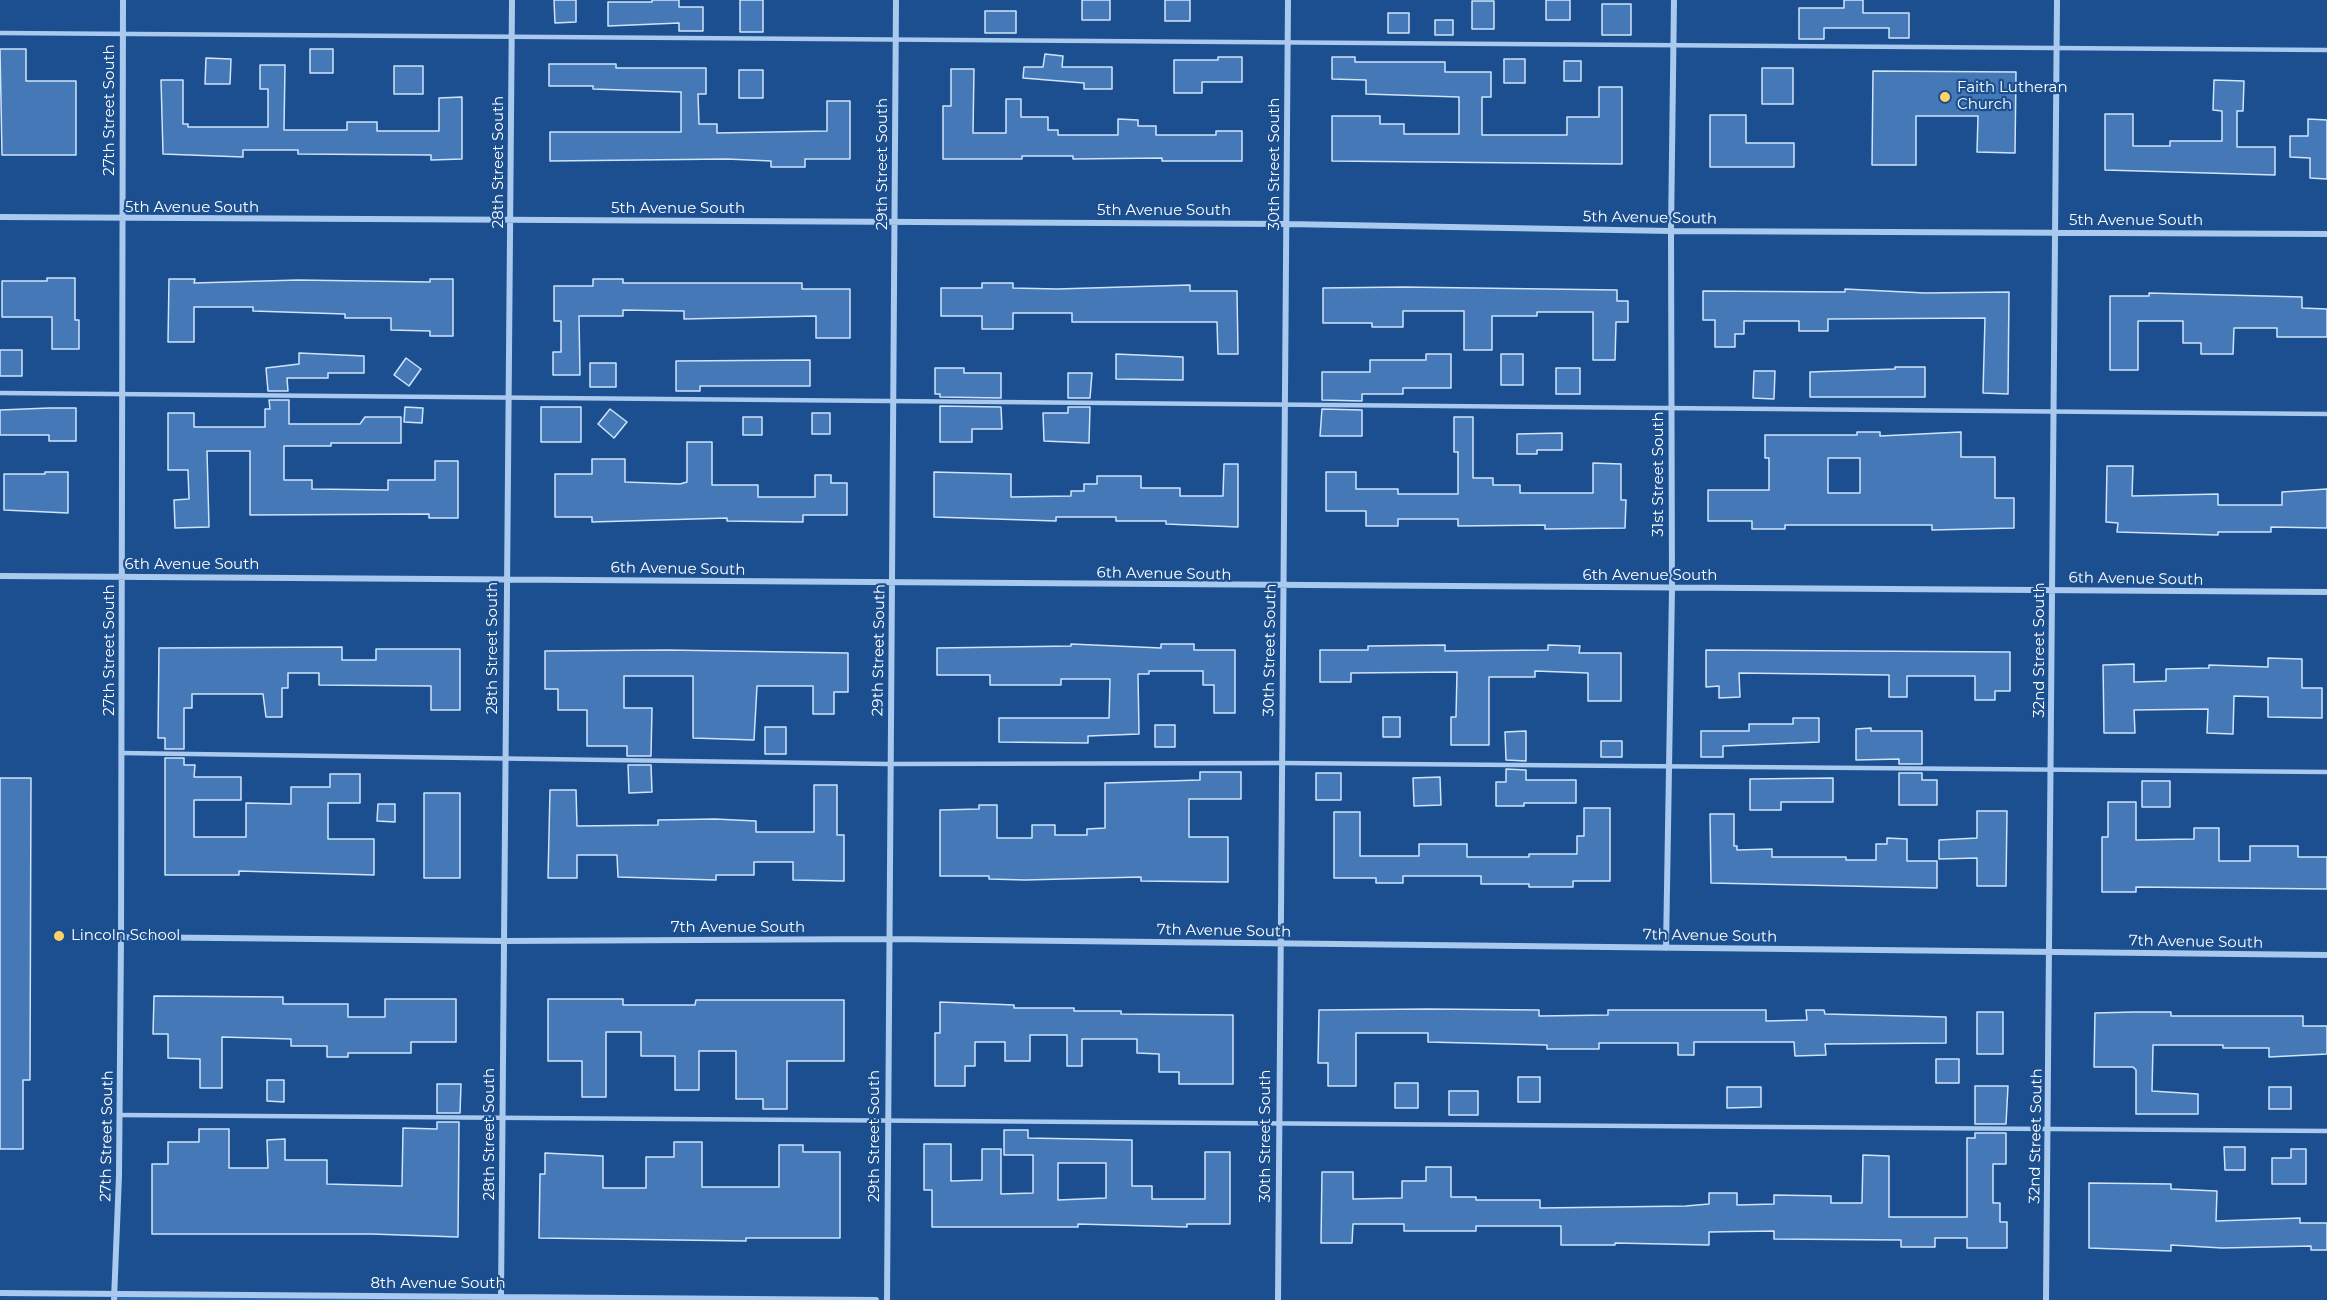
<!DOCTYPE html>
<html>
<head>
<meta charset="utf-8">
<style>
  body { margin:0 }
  canvas { display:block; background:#1b4f8f }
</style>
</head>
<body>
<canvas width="2327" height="1300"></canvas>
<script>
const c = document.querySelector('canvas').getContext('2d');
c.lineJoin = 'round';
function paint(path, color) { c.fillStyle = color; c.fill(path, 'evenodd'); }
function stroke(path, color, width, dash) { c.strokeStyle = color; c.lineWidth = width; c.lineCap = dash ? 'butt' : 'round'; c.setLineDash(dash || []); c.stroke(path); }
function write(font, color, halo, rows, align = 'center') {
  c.font = font + ' Montserrat,sans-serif'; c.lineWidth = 4.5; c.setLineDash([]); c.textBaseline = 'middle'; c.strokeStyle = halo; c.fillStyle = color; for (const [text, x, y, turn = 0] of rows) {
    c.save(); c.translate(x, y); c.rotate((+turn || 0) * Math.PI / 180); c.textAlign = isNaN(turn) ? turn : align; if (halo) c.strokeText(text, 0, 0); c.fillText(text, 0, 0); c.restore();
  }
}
paint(new Path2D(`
  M115 1296 869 1300H114Z`), '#2e69ad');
const building = new Path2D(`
  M554 0H576V22L555 23Z
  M652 0H679V7H703V31H679V23L608 26V2H652Z
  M740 0H763V32H740Z
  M1082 0H1110V20H1082Z
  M1165 0H1190V21H1165Z
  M1546 0H1570V20H1546Z
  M1844 0H1863V13H1909V38H1889V28H1824V39H1799V8H1844Z
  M1472 1H1494V29H1472Z
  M1602 4H1631V35H1602Z
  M985 11H1016V33H985Z
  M1388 13H1409V33H1388Z
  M1435 20H1453V35H1435Z
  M0 49H26V81H76V155H2Z
  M310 49H333V73H310Z
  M1045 54 1063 56 1062 67H1112V89H1084V83L1023 78 1024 67H1043Z
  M1218 57H1242V82H1202V93H1174V60H1218Z
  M1332 57H1355V62H1445V72H1491V97H1482V135H1567V117H1599V87H1622V164L1332 161V116H1380V124H1404V134H1459V97L1366 94V80L1332 79Z
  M206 58 231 59 230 84H205Z
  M1504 59H1525V83H1504Z
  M1564 61H1581V81H1564Z
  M549 64H616V68H706V94H698L699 124H717V133L827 131V101H850V159H805V167H771V161L727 159 550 161V132H681V92L593 89V86H549Z
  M260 65H285L284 130H347V122H377V131H439V98L462 97V159L431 160V155L298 154V150H243V157L163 154 161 80H183V124H188V127H268V89H260Z
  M394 66H423V94H394Z
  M1762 68H1793V104H1762Z
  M951 69H974L973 133H1006V99H1021V117H1048V130H1058V135H1118V119L1138 120V126H1156V135H1216V131H1242V161H1162V158L1073 159V156H1022V159H943V106H951Z
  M739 70H763V98H739Z
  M1873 71 2016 72 2015 153 1977 152 1978 116H1916V165H1872Z
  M2214 80 2244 81 2243 111H2237V147H2275V175L2105 170V114H2133V146H2170V141H2222V111L2213 110Z
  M1710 115H1746V143H1794V167H1710Z
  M2308 119 2327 120V179L2310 178V158L2290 157V136H2308Z
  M47 278H75V320H79V349H52V317H2V281H47Z
  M169 279H195L194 283 298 280 430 282V279H453V336H430V331L391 330V318H345V314L253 311V307H194V342H168Z
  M593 279H623V283H802V289H850V338H816V316L684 319V311L623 310V316H579L580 375H553V352H561V321H554V286H593Z
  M982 283H1013V288L1057 289 1190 285V291H1237L1238 354H1218L1217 322H1072V313H1013V329H982V316H941V288H982Z
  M1403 287 1617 290V301H1628V322H1616L1615 360H1593V312H1537V316H1492V350H1464V311H1403V327H1372V323H1323V288Z
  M1845 289 1925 293 2009 292 2008 394 1983 393 1985 318 1828 319V331H1799V321H1744V334H1735V347H1715V320H1703V291L1845 292Z
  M2149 293 2302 297V308L2327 309V337H2277V328H2234L2233 354H2201V343H2183V321H2138V370H2110V296H2149Z
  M0 350H22V376H0Z
  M299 353 364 356V373H328V378H287L288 391H268L266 368 299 364Z
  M1116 354 1183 357V380L1116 379Z
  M1426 354H1451V388H1403V394H1362V401L1322 400V372H1370V360H1426Z
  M1501 354H1523V385H1501Z
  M406 358 421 369 409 386 394 375Z
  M810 360V386H700V391H676V361Z
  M590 363H616V387H590Z
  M1895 367H1925V397H1810V372L1895 369Z
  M935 368H964V373H1001V398L940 397V394H935Z
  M1556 368H1580V394H1556Z
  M1754 371H1775L1774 399 1753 398Z
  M1068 373H1092L1090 398H1068Z
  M269 400H289V424H360L365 417H401V443H331V446H284V480H312V489L388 490V480H435V461H458V518H429V514L250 515V451H207L209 527 175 528 174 500 189 499 188 470H168V413H194V427H265V409H270Z
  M940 406 1001 407 1002 429H972V442H940Z
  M405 407 423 408 422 423 404 422Z
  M541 407H581V442H541Z
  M1068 407H1090L1089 443 1044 441 1043 413H1068Z
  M49 408H76V441H49V435H0V410Z
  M610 409 627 422 614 438 598 424Z
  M1322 409 1362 410V436H1320Z
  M812 413H830V434H812Z
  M743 417H762V435H743Z
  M1454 417H1473V478H1493V485H1520V493H1593V463L1621 464V500H1626L1625 528 1545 529V525L1458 526V519H1398V526H1366V511H1326V472H1356V489H1398V494H1458V452H1454Z
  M1857 432H1880V436L1961 432V457H1995V498H2014V528L1932 530V525H1785V529H1752V521H1708V490H1769V458H1765V435H1857ZM1828 458H1860V493H1828Z
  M1562 433V450H1537V454H1517V434Z
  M687 442H712V485H758V497H815V475H831V483H847V515H803V522L727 521V518L592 522V517H555V474H592V459H625V482L680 484 687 482Z
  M1224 464H1238V527L1166 524V521H1116V517H1056V521L934 517V472L1011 474V497L1071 496V491H1084V484H1097V476H1141V488H1180V496H1223Z
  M2107 466H2133L2132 496 2218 494V505H2282V492L2327 489V528L2271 527V532H2218V535L2117 532 2118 523 2106 522Z
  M45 472H68V513L4 510V474H45Z
  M1071 644 1161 648V644H1194V650H1235V713H1214V685H1203V671H1149V674H1138L1139 734 1088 736V743L999 742V718H1109L1110 679H1061V685H990V675H937V648L1071 646Z
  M1445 645V651L1548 650V645L1580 646 1579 653H1621V701H1588V673L1535 671V677H1489V745H1451V717H1456L1457 672 1351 673V682H1320V650H1368V646Z
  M342 647V660H376V649H460V710H431V686L319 685V673H288V688H282V717H266L263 694H192V708H184V749H165V738H158L159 648Z
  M668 650 848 653V692H834V714H813V686H757L754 740 693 738V676H624V708H652L651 756H627V746H587V710H558V689H545V651Z
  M1706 650 2010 652V691H1995V700H1975V676H1907V697H1889V675L1739 673 1740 697 1719 698V686L1706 687Z
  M2268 658 2302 659V688H2322V718L2268 717V697L2234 696 2233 734 2207 733 2208 709 2134 710 2135 733H2104L2103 665 2134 664V682L2166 681V669L2209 668V665L2268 667Z
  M1383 717H1400V737H1383Z
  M1793 718H1819V742L1723 746V757H1701V731H1749V724H1793Z
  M1155 725H1175V747H1155Z
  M765 727H786V754H765Z
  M1871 728V731H1922V764H1899V759L1856 760V729Z
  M1526 731V761L1506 760 1505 732Z
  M1601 741H1622V757H1601Z
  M165 758H184V765H195L194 777H241V800H194V837H246V803L291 804V787H330V774H360V803H328V839H374V875L239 871V875H165Z
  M628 765H651L652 792 629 793Z
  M1506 769 1526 770V780H1576V803H1524V806H1496V782H1506Z
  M1200 772H1241V799H1189V837H1228V882L1141 881V877L1025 880 989 879V876H940V810L979 809V805H997V838H1032V825H1055V835H1087V829L1105 828V783L1200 780Z
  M1316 773H1341V800H1316Z
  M1899 773H1922V780H1937V805H1899Z
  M1440 777 1441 805 1414 806 1413 778Z
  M0 778H31L30 1080H23V1149H0Z
  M1833 778V802H1781V810H1750V779Z
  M2142 781H2170V807H2142Z
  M814 785H837V835H844V881L793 880V862H754V875H716V880L618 877 617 855H577V878H548L550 790H576L577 826 658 825V820L715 819 756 821V832H814Z
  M424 793H460V878H424Z
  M2108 802H2136V840L2194 839V828H2219V861H2250V846H2298V857H2327V889L2136 887V892H2102V837H2108Z
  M378 804H395V822L377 821Z
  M1584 808H1610V881H1573V887H1529V884H1481V876H1403V883H1376V878H1334V812H1360V856H1419V844H1467V857H1529V854H1577V836H1584Z
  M1977 811H2007L2006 886H1977V858L1939 859V840L1977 838Z
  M1710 814H1734V846H1737V850L1772 849V857H1846V860H1876V844H1887V838L1907 839V861H1937V888L1711 883Z
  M154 996 283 997V1004H348V1017H385V999H456V1042H411V1053H348V1057H327V1046H291V1039L222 1037V1088H200V1059L168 1058V1034H153Z
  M548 999H623V1005H695L696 1000H844V1061H787V1109H763V1099H736V1051H699V1090H675V1056H641V1032H606V1097H582V1061H548Z
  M940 1002 1014 1005V1008H1074V1011H1121V1014L1233 1015V1084H1179V1072H1159V1054L1137 1053V1039H1082V1066H1067V1035H1030V1061H1005V1042H975V1066H965V1086H935V1033H940Z
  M1428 1009 1539 1010V1016L1608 1015V1010H1766V1021L1807 1020 1806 1010H1824L1825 1014 1946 1017V1043L1825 1044 1826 1055 1795 1056 1794 1042H1694V1055H1678V1043H1599V1049H1547V1045L1428 1042V1033H1356V1086H1328V1063H1318L1319 1010Z
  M1977 1012H2003V1054H1977Z
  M2134 1012H2171V1016H2303V1026H2327V1054L2269 1057V1048H2223V1045H2153L2152 1091 2198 1094V1114H2136V1070L2133 1067H2094L2095 1013Z
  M1936 1059H1959V1083H1936Z
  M1518 1077H1540V1102H1518Z
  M267 1080H284V1102L267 1101Z
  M1395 1083H1418V1108H1395Z
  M437 1084H461L460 1113H437Z
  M1975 1086H2008L2006 1124H1975Z
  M1727 1087H1761V1107L1727 1108Z
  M2269 1087H2291V1109H2269Z
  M1449 1091H1478V1115H1449Z
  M437 1122H459L458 1237 372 1234H152V1164H168V1142H199V1129H229V1168H268L267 1140 285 1139V1160H327V1184L402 1186 403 1128 437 1129Z
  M1004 1130H1028V1138L1132 1140V1186H1152V1199H1205V1152H1230V1224H1187V1227L1078 1224V1227H932V1190H924V1144H951V1181L982 1180V1149H1001V1194L1033 1193V1155H1004ZM1058 1163H1106V1198L1058 1200Z
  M1975 1133H2006V1164H1993V1203H2000V1222H2007V1248H1967V1238H1935V1247H1901V1240L1774 1239V1231L1709 1232V1245L1615 1243V1245H1561V1226H1476V1231H1404V1224H1353L1352 1243H1321L1322 1172H1353V1199L1402 1198V1181H1426V1167H1451V1197H1476V1200H1540V1208L1686 1206 1709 1204V1193H1737V1205L1774 1204V1195L1831 1196V1203H1862L1863 1155 1889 1156V1217H1967V1138H1975Z
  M674 1142H702V1187H779V1145H803V1152H840V1238H746V1241L539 1238 540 1174H545V1153L603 1156V1188H646V1157H674Z
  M2224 1147H2245V1170H2225Z
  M2291 1149H2306V1184H2272V1158H2291Z
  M2089 1183 2171 1184V1189L2217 1191 2216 1221 2300 1218V1223H2327V1250H2311V1246L2222 1248 2171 1245V1251L2089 1248Z`);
paint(building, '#4478b7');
stroke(building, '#cfe3fa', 1.5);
stroke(new Path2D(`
  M0 33 2327 50
  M0 393 2327 414
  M121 753 889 764 1281 763 2327 772
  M119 1115 2327 1131`), '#a9c9ee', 4.5);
stroke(new Path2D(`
  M0 217 1286 224 1671 231 2327 234
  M0 576 2327 592
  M121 937 504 941 888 939 2327 955
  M1666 948 1672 589 1671 231 1674 0
  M0 1293 876 1300
  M501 1296 512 0
  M114 1300 119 1176 121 937 123 0
  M887 1300 896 0
  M1278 1300 1288 0
  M2046 1300 2057 0`), '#a9c9ee', 6);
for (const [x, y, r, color] of [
  [1945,97,6,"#ffd166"],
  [59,936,6,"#ffd166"]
]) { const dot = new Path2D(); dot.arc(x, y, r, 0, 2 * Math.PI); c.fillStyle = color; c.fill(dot); stroke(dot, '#1b4f8f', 2); }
write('15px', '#fff', '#1b4f8f', [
  ["Faith Lutheran",1957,88],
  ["Church",1957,105],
  ["Lincoln School",71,936]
], 'left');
write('15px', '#fff', '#1b4f8f', [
  ["27th Street South",110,110,-90],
  ["28th Street South",499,162,-90],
  ["29th Street South",883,164,-90],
  ["30th Street South",1275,164,-90],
  ["5th Avenue South",192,208],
  ["5th Avenue South",678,209],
  ["5th Avenue South",1164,211],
  ["5th Avenue South",1650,218,1],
  ["5th Avenue South",2136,221],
  ["31st Street South",1659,474,-90],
  ["6th Avenue South",192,565],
  ["6th Avenue South",678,569,1],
  ["6th Avenue South",1164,574,1],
  ["6th Avenue South",1650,576],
  ["6th Avenue South",2136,579,1],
  ["28th Street South",493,648,-90],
  ["27th Street South",110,650,-90],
  ["29th Street South",879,650,-89],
  ["30th Street South",1270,650,-89],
  ["32nd Street South",2040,650,-90],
  ["7th Avenue South",738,928],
  ["7th Avenue South",1224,931,1],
  ["7th Avenue South",1710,936,1],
  ["7th Avenue South",2196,942,1],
  ["28th Street South",490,1134,-90],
  ["27th Street South",107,1136,-89],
  ["29th Street South",875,1136,-90],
  ["30th Street South",1266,1136,-90],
  ["32nd Street South",2036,1136,-89],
  ["8th Avenue South",438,1284]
]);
</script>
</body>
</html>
